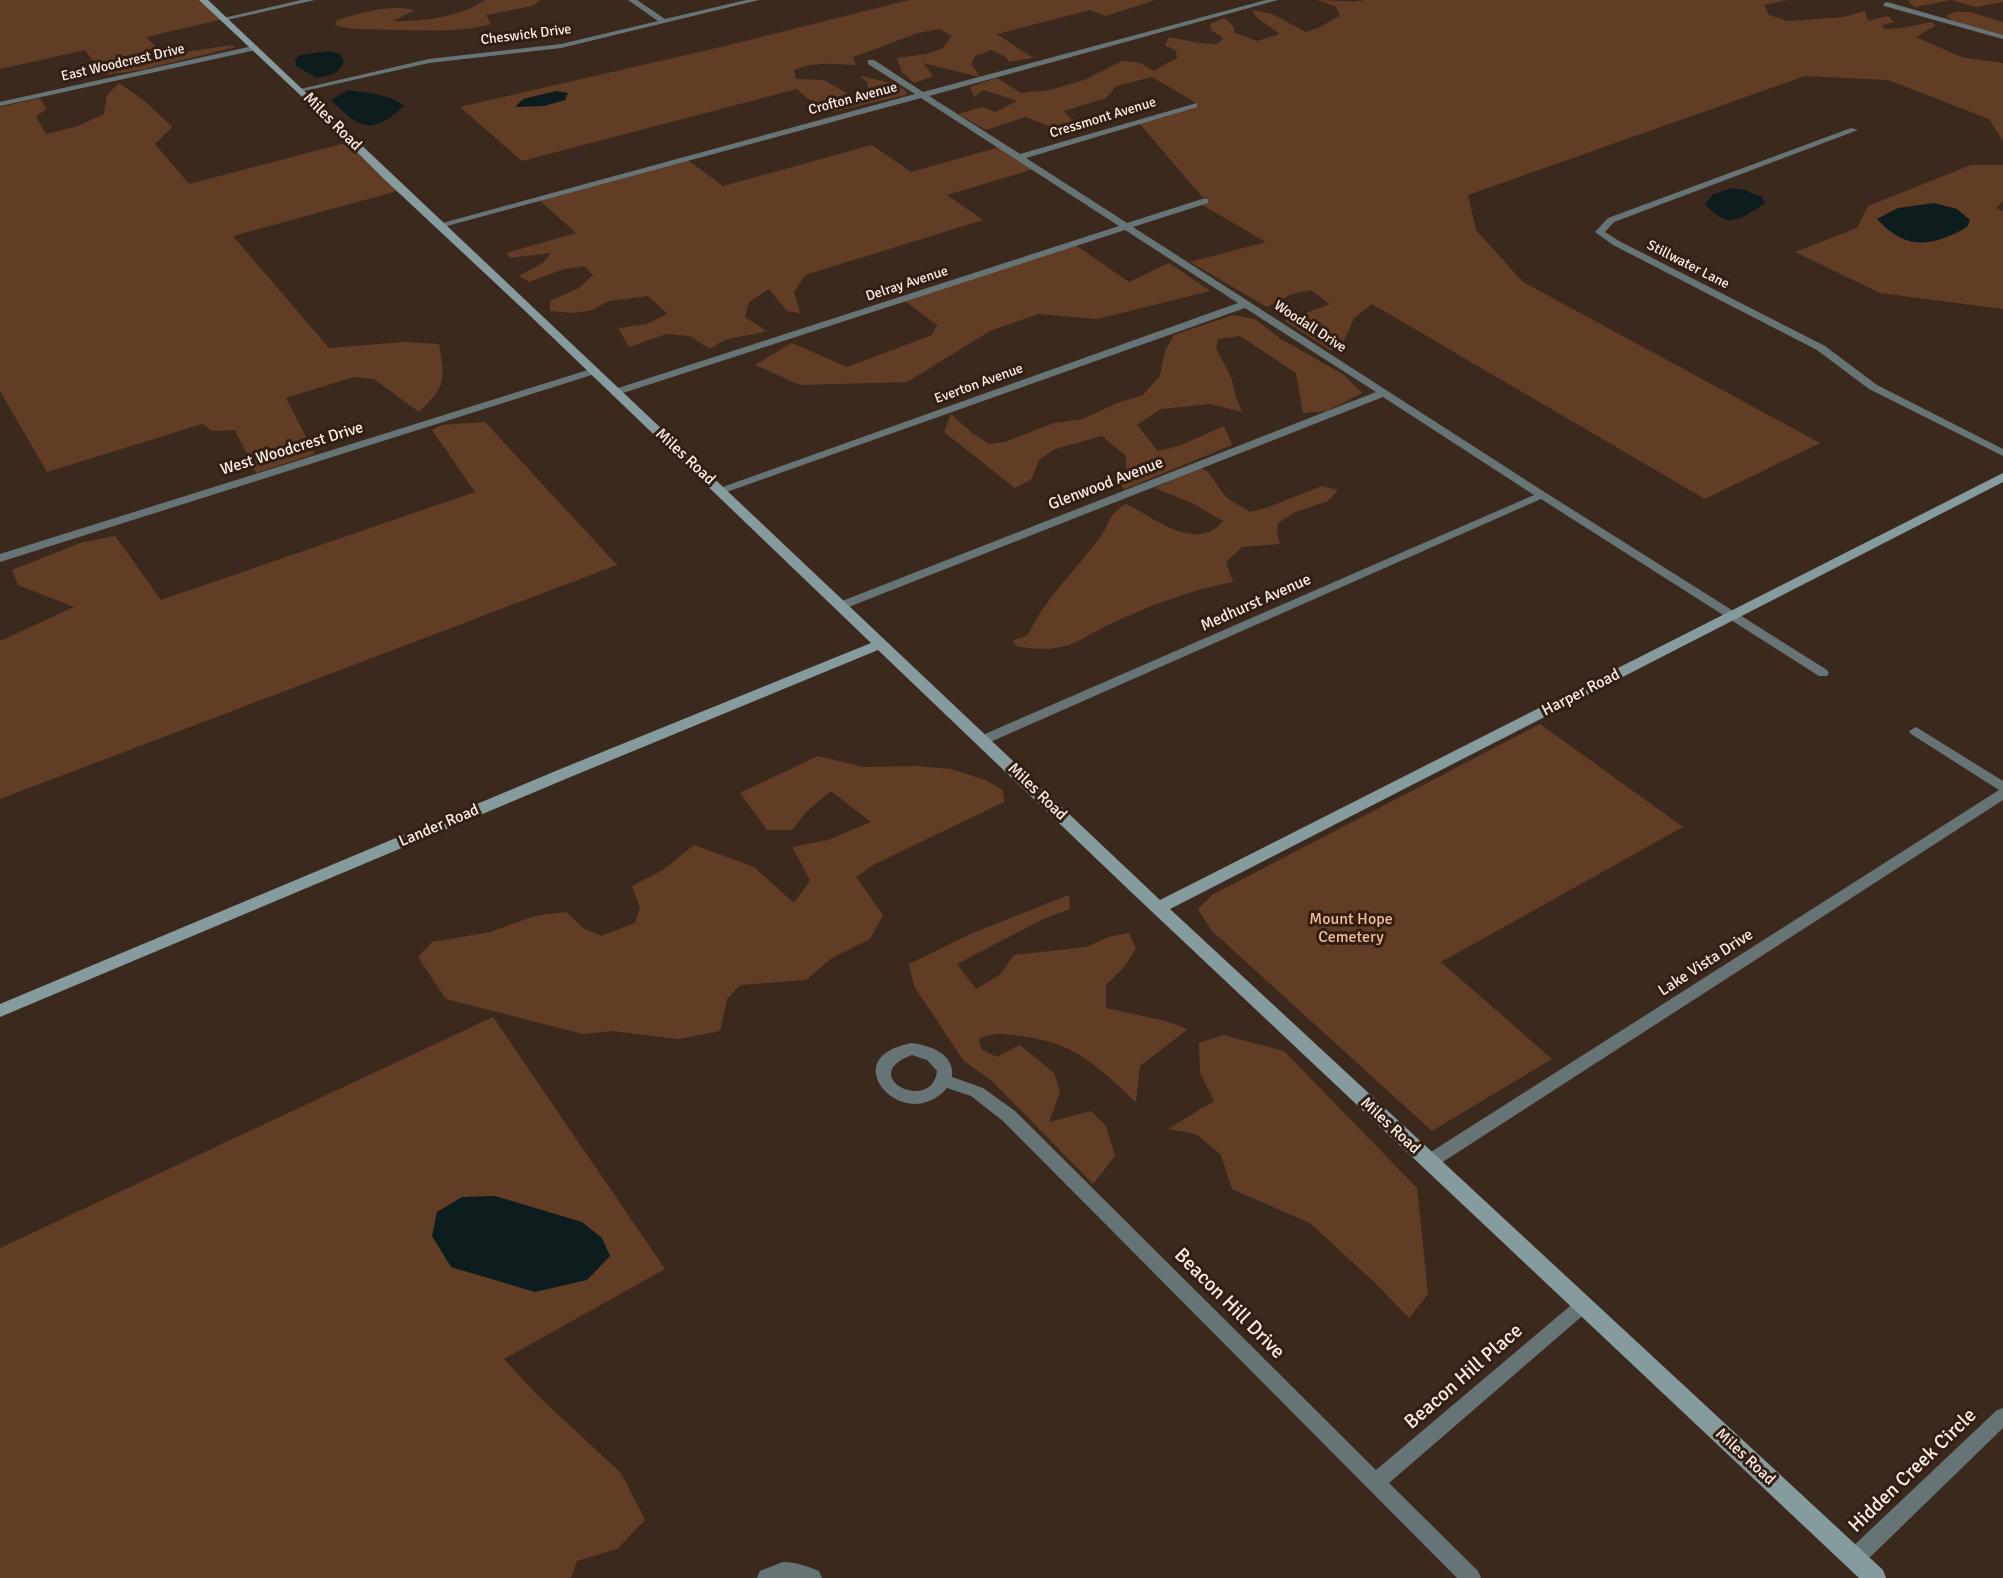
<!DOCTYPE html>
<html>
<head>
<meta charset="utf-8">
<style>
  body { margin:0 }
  canvas { display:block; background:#3c291d }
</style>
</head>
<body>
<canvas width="2003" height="1578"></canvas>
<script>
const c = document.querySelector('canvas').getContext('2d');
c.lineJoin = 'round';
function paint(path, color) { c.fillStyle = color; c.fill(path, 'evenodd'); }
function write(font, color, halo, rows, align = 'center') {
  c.font = font + ' Signika,sans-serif'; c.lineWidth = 6; c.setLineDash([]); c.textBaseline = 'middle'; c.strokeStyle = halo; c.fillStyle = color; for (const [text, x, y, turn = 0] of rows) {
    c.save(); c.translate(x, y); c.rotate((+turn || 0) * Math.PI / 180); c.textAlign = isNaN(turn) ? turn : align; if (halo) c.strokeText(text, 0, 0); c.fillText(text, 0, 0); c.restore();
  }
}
paint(new Path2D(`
  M0 0H203L223 19 146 37 158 49 179 53 232 45 236 47 141 70 104 75 85 50 0 69Z
  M485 0H541L532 6 486 15 491 24C460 33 428 30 396 30 375 29 355 31 335 25L337 20C363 12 389 4 415 10L393 21C423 22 460 17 485 0Z
  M909 0H1155L1106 16 1090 10 997 34 1033 58 1009 62 1006 57 991 50 975 56 971 64 980 77 923 63 933 76 914 83 902 72 897 58 927 54 943 48 952 36 939 29 918 33 853 57 856 65C833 64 816 61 794 70L796 79 824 80 854 97 869 92 867 82 860 76 896 84 907 92 905 95 832 112 807 98 797 89 522 161 460 107 725 46Z
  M1318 0C1334 0 1350 3 1365 0H1787L1764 5 1769 15 1788 21 1844 17 1865 11 1868 21 1888 16 1894 22 1882 25 1884 29 1901 28 1932 22 1935 26 1916 37 1961 57 2003 63V141L1989 119 1888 80 1805 76 1468 195 1476 230 1523 282 1820 443 1705 499 1372 304 1354 318 1340 350H1330L1285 321 1330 304 1311 290 1292 294 1267 307 1190 262 1266 242 1199 203 1205 200 1138 122 1198 104 1152 77 1116 86 1106 98 1064 111 1078 127 1053 128 1026 117 986 130 958 114 982 107 995 112 1017 101 984 90 974 97 970 87 997 78 1021 93 1050 90 1084 80 1122 61 1140 63 1154 71 1177 58 1176 51 1165 45 1169 37 1199 43 1218 44 1223 38 1211 30 1210 24 1224 18 1233 26 1235 33 1257 41 1280 34 1257 18 1252 10 1272 14 1306 32 1318 28 1340 16 1336 7Z
  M1910 0H2003V2L1976 7 1951 0 1915 7 1908 1Z
  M1954 12H1970L2003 22V35L1953 21 1946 16Z
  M119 83 146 102 172 127 155 144 189 184 353 141 401 190 233 236 329 348 404 342 439 344C445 382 446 385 419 412L374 379 354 377 286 398 315 454 256 473 235 430 212 431 202 424 47 472 0 391V107L40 98 46 109 36 117 46 134 78 126 104 114 107 95Z
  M872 145 911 172 1003 146 1037 168 947 195 983 220 805 275 794 292 800 313 787 311 769 289 749 302 745 317 766 331C743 338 730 334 710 349L690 336 666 334 629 347 618 328 647 324 668 314 648 296 609 301 592 310 573 313 550 311V301L579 288 593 275 584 266 564 269 529 282 519 276 544 262 551 253 510 258 506 253 576 233 538 199 686 159 723 186Z
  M1971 165H2003V201L1996 208 2003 211V309L1880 293 1795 252 1857 228 1868 206Z
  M1074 244 1129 282 1169 263 1210 291 1097 319 1038 314 990 331 907 382 800 385 755 365 792 343 847 367 932 335 937 325 902 299Z
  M1233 315 1255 319 1281 339 1344 375 1362 393 1327 411 1303 413 1296 373 1240 336 1218 339 1216 348 1231 377 1236 397 1242 412 1211 404 1161 409 1137 425 1158 451 1179 446 1224 426 1232 445 1125 489 1112 479 1126 470V456L1102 436 1055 449 1039 460 1031 480 1015 488 944 432 951 414 972 433 989 444 1005 442 1054 423 1083 419 1117 403 1143 395 1160 376 1165 351 1174 335Z
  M485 422 617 565 0 799V641L74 607 18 585 12 570 80 543 115 536 161 600 475 492 432 430 442 425Z
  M1199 467 1208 472 1227 498 1250 512 1266 508 1322 486 1338 490 1328 501 1295 512 1278 523 1277 533 1280 544 1242 547 1226 562 1233 582C1189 590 1146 607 1106 626 1089 634 1075 646 1055 648 1044 650 1030 648 1018 647L1012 641 1028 635C1045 599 1074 572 1098 540 1111 524 1105 517 1126 504 1153 517 1197 554 1223 521L1192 503 1155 488Z
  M1540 724 1683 827 1441 962 1552 1059 1432 1131 1211 930 1198 909 1212 895Z
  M818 756 863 767 916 766 951 769 985 780 1003 790 1004 802 875 864 856 877 883 915 870 939 832 958 806 980 740 985 727 999 720 1031 678 1039 612 1031 583 1034 446 999 418 957 432 942 490 932 535 916 566 912 583 928 601 936 635 923 640 907 632 886 663 870 694 845 754 867 794 903 810 880 792 847 828 840 871 822 831 791 806 812 792 830H767L740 793Z
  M1069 895 1070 909 1045 918 957 964 976 989 1000 975 1014 955 1086 947 1109 937 1129 933 1136 949 1125 966 1106 985V1008L1165 1021 1188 1029 1140 1066 1136 1102C1097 1066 1075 1042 1020 1036 1005 1034 993 1032 979 1039L981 1049 997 1057 1020 1045 1054 1073 1060 1092 1049 1122 1091 1111 1106 1126 1115 1156 1093 1184 993 1082 963 1060 914 986 909 964 975 932Z
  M493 1017 665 1269 504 1359 539 1397 621 1473 645 1520 617 1549 577 1561 571 1578H0V1248Z
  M1223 1035 1284 1051 1417 1188 1428 1294 1409 1318 1373 1281 1310 1223 1232 1189 1221 1155 1196 1134 1168 1129 1214 1101 1200 1073 1199 1043Z`), '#613d26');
paint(new Path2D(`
  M329 51 340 54 344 62C338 75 330 75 317 78L296 66 295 60 300 55Z
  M348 90C365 93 391 94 404 106 371 137 359 128 331 100Z
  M556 91 568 93 565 100 544 106 515 107 523 99Z
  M1731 188 1745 190 1762 197 1765 203C1740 220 1728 230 1705 204L1712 195Z
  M1934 203 1957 209 1970 220 1967 227C1932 247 1906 251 1877 219L1898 208Z
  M495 1196 582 1222 602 1238 610 1256 587 1280 535 1292 451 1267 432 1236 437 1212 462 1197Z`), '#0d1c1d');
paint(new Path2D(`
  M301 0H315L223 21 219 19Z
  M628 0H637L665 19 746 0H759L561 48 429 63 300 92 296 90 429 59 561 44 658 21Z
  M1266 0H1278L929 96 1020 154 1197 103V107L1026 158 1127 223 1202 199H1208V203L1133 227 1546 493 1827 670 1829 673 1827 676H1819L1541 499 988 743H978L976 740 978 737 1534 495 1383 397 841 610 835 606 837 603 1376 392 1245 308 721 494 715 491 717 489 1238 303 1125 230 620 394H612V390L1119 226 921 98 443 227 435 225 915 94 868 64V60H874L923 92Z
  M1887 2 2003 35V39L1884 6 1883 4Z
  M253 46H256V50L0 106V102Z
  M1851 128 1858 130 1614 222 1605 232 1619 241 1825 346 1877 385 2003 449V456L1869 389 1817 350 1613 245 1595 232 1608 218Z
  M594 368 599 371 598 373 0 562V554Z
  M1916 727 2003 781V800L1435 1167 1429 1169 1423 1167 1421 1162 1423 1157 1999 790 1911 734 1909 731Z
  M911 1043C930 1045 955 1054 952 1077L983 1088 1015 1111 1376 1470 1576 1301 1582 1298 1588 1301 1591 1306 1588 1311 1389 1483 1478 1571 1481 1578H1457L1003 1121 971 1096 947 1088C909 1132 849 1073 889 1051 895 1047 904 1045 911 1043ZM912 1055 927 1060 937 1071C932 1115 855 1076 912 1055Z
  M2003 1408V1428L1862 1565 1855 1568 1848 1565 1845 1558 1848 1551 1997 1410Z
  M783 1562C796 1562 807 1566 819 1571L822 1578H757L760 1571Z`), '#677475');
paint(new Path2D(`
  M199 0H208L1160 900 2003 473V482L1170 909 1883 1570 1886 1578H1859L1130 891 878 650 568 778 0 1017V1004L558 770 871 643 523 309 384 179 297 92Z`), '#869b9d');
write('14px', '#fbede6', '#321f13', [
  ["Cheswick Drive",526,35,-7],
  ["East Woodcrest Drive",123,63,-13],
  ["Crofton Avenue",853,99,-15],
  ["Cressmont Avenue",1103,118,-17],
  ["Stillwater Lane",1688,265,27],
  ["Delray Avenue",907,284,-18],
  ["Woodall Drive",1310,327,33],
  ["Everton Avenue",979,384,-20]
]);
write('16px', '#fbede6', '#321f13', [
  ["Miles Road",332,122,45],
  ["West Woodcrest Drive",292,449,-17],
  ["Miles Road",685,457,43],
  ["Glenwood Avenue",1106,484,-21],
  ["Medhurst Avenue",1256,603,-24],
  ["Harper Road",1581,693,-27],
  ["Miles Road",1037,792,44],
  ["Lander Road",439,826,-23],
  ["Lake Vista Drive",1706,963,-33],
  ["Miles Road",1390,1126,43],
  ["Miles Road",1745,1457,43]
]);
write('16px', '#f3bc9a', '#321f13', [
  ["Mount Hope",1351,920],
  ["Cemetery",1351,938]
]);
write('20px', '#fbede6', '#321f13', [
  ["Beacon Hill Drive",1229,1304,45],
  ["Beacon Hill Place",1464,1377,-41],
  ["Hidden Creek Circle",1913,1471,-44]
]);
</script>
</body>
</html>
